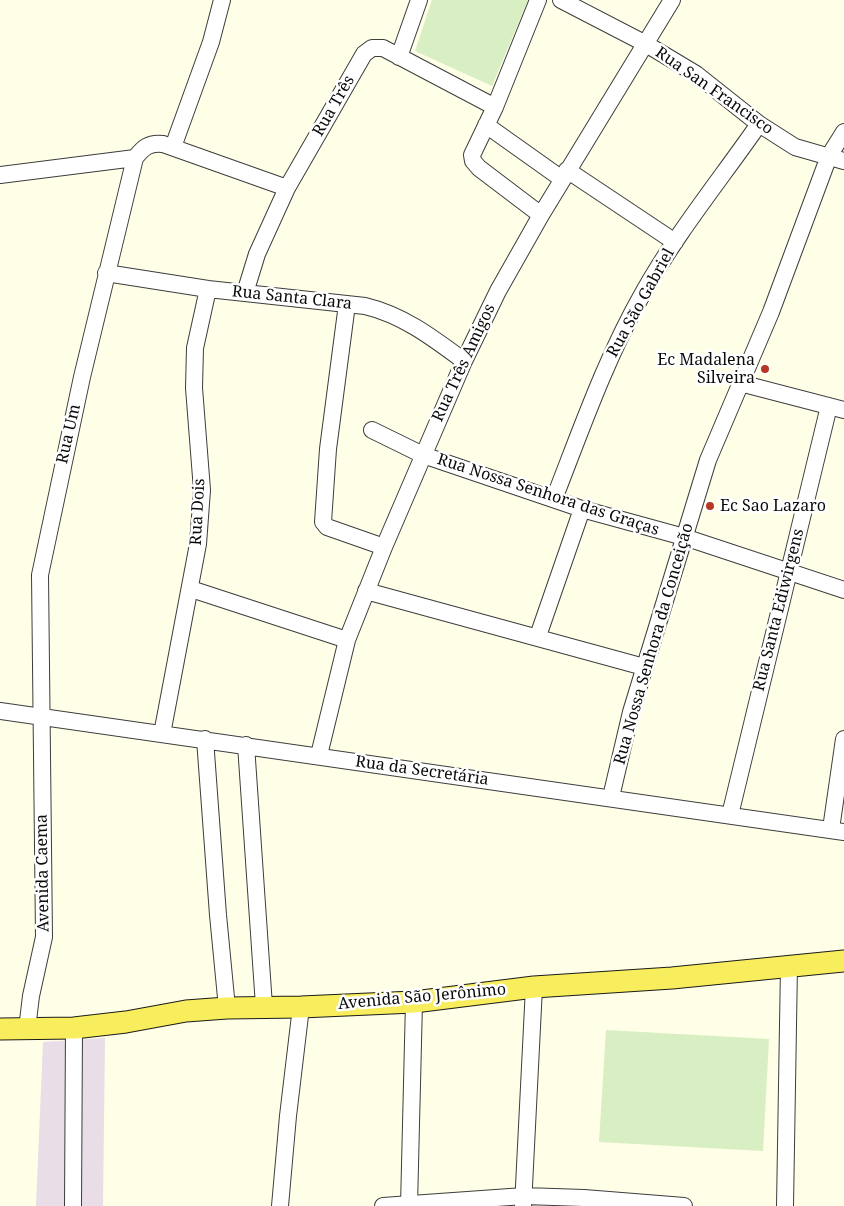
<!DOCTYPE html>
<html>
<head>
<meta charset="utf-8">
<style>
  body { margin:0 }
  canvas { display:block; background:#fffee6 }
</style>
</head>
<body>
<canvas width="844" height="1206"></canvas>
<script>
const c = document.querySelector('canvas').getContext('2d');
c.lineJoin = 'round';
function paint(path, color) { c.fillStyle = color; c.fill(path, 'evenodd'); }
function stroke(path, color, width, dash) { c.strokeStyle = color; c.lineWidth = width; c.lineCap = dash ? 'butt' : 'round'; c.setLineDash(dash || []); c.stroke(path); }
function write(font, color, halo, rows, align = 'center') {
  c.font = font + ' "Noto Serif",serif'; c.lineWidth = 5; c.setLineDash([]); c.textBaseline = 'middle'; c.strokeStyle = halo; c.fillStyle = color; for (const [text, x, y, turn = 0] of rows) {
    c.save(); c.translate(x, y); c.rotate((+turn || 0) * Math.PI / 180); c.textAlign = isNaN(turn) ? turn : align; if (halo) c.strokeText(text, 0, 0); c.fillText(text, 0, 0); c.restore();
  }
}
paint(new Path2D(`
  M105 1038 103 1206H36L43 1042Z`), '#e9dde8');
paint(new Path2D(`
  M432 0H528L492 86 415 51Z
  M606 1030 769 1039 763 1151 599 1142Z`), '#d8efc3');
const minor = new Path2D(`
  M538 0 495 107 472 155 473 161 479 168 541 215
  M561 0 646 44 696 74 759 124 795 147 844 161
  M399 57 419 0
  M486 125 562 179
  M173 147 211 42 222 0
  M567 170 675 242
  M0 175 135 158
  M106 273 208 289 365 306C403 315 433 338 464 361
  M245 293 257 254 287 188 364 54 372 48H383L495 107
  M347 304 328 449 323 522 327 527 384 547
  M740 383 844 410
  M372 430 423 455 582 509 684 537 844 590
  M554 499C581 430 606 358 643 293 676 234 720 180 759 124
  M191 589 347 640
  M366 591 644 667
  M538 636 582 509
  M0 711 844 832
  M162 734 198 544 202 490 194 388 195 348 208 289
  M205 739 218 915 227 1008
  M246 745 264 1006
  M319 755 347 640 384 547 464 361 498 291 541 215 672 0
  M611 797 631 712 708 460 771 312 829 156 844 132
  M730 815 829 406
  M831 829 844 739
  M27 1029 31 996 44 937 40 575 82 377 135 158C143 148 149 142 163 144L287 188
  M73 1206 74 1028
  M280 1206 288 1116 301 1007
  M383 1206 524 1196 584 1198 684 1206
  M409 1206 414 1002
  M523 1206 534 987
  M785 1206 789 965`);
const major = new Path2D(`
  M0 1029 74 1028 126 1022 186 1011 227 1008 301 1007 414 1002 534 987 672 978 844 961`);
stroke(minor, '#3d3d3d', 18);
stroke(major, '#1b1b1b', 23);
stroke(minor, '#fff', 16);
stroke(major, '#f8ee5d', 21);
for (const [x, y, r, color] of [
  [765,369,5,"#b73724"],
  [710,506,5,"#b73724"]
]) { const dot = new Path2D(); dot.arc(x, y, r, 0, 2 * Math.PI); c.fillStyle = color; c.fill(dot); stroke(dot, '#fff', 2); }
write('16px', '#0a0a0a', '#fff', [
  ["Rua San Francisco",714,91,35],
  ["Rua Três",334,106,-60],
  ["Rua Santa Clara",292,298,6],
  ["Rua São Gabriel",641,303,-61],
  ["Rua Três Amigos",464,363,-65],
  ["Rua Um",69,434,-77],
  ["Rua Nossa Senhora das Graças",548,495,18],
  ["Rua Dois",198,512,-87],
  ["Rua Santa Ediwirgens",779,610,-76],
  ["Rua Nossa Senhora da Conceição",654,644,-74],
  ["Rua da Secretária",422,771,8],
  ["Avenida Caema",43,873,-91],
  ["Avenida São Jerônimo",422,997,-5]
]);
write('16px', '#0a0a0a', '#fff', [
  ["Ec Madalena",755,360],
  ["Silveira",755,378],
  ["Ec Sao Lazaro",720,506,"left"]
], 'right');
</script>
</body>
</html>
